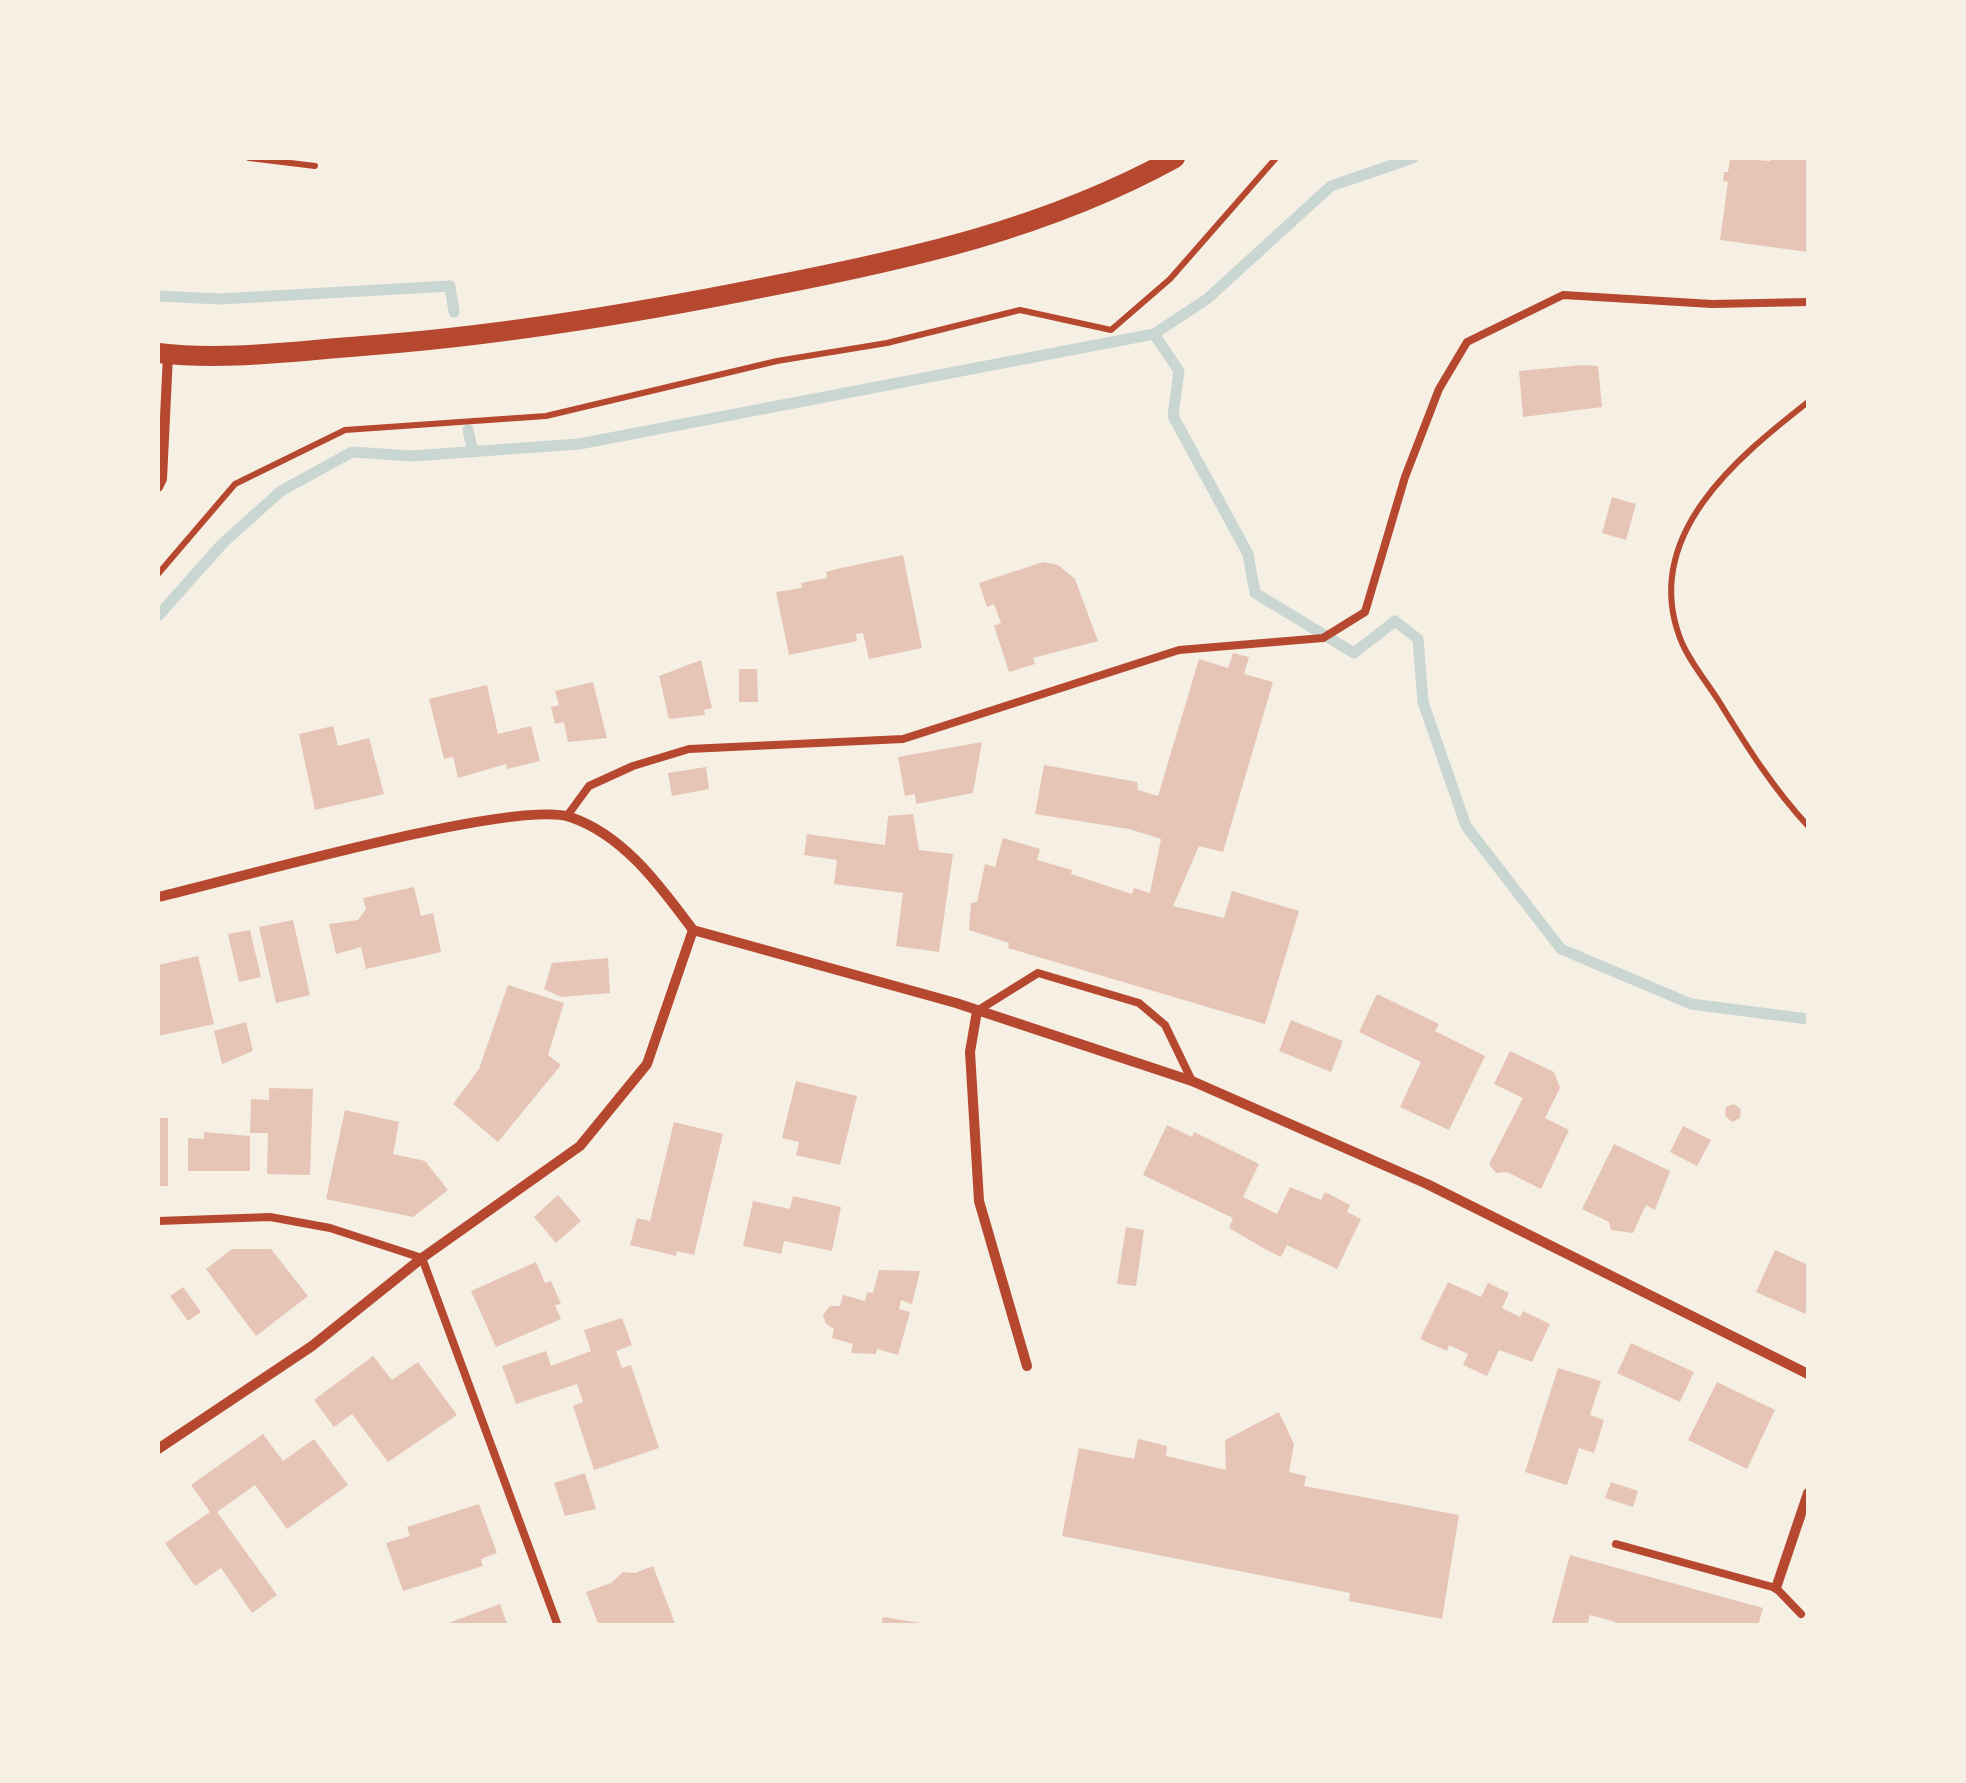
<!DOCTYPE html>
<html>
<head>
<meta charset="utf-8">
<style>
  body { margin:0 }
  #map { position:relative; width:1966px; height:1783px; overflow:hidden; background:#f6efe4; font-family:Helvetica,sans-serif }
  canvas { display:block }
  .frame { position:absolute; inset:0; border:160px solid #f6efe4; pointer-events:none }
</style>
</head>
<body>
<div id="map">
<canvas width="1966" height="1783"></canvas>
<div class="frame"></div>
</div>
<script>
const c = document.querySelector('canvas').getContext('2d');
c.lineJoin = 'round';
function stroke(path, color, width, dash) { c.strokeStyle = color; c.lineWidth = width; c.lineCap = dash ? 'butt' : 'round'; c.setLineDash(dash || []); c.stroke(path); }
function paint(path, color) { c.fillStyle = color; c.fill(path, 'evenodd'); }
stroke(new Path2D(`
  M158 296 220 299 450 286 454 312
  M1154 334 1179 371 1173 416 1248 554 1255 593 1354 653 1395 621 1418 639 1423 702 1466 826 1561 949 1691 1004 1808 1019
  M468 430 473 452
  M158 616 223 543 281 491 352 452 412 456 579 444 1154 334 1207 299 1331 186 1413 158`), '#c9d6d2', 11);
paint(new Path2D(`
  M1730 158 1770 161V158H1808V252L1720 240 1728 182 1723 181 1724 172H1728Z
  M1583 365 1598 366 1602 407 1523 417 1519 371Z
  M1612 497 1636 504 1626 540 1602 533Z
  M903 555 922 648 869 659 863 633 856 634 857 641 789 655 776 592 802 588 801 583 827 578 826 572 841 568Z
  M1043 562 1058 565 1075 579 1098 641 1033 658 1035 664 1009 672 994 626 1001 623 994 604 987 607 979 583Z
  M1233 653 1249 657 1244 674 1273 682 1223 852 1199 846 1173 906 1224 918 1232 891 1299 911 1265 1024 1008 948 1009 943 969 930 971 903 977 902 985 864 995 867 1003 838 1040 849 1037 860 1072 870 1071 874 1132 894 1134 888 1150 893 1161 839 1129 829 1035 814 1044 765 1137 782 1138 790 1158 796 1199 659 1228 668Z
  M701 660 712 708 704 710 705 715 669 719 659 676Z
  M739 669H757L758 702H739Z
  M593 682 607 738 568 742 564 722 555 724 551 707 559 705 555 691Z
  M487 685 498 734 531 726 540 761 507 769 506 764 458 778 453 757 444 759 429 699Z
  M333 726 338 746 369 738 384 794 315 810 299 734Z
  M982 742 973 793 916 804 915 794 905 796 898 757Z
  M706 767 709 789 672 796 668 773Z
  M913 814 919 850 953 854 939 952 896 946 903 893 834 884 837 860 804 855 807 834 885 845 888 816Z
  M414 887 421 916 433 913 441 952 366 969 361 947 336 954 329 924 358 920 366 909 363 898Z
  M293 920 310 995 276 1003 259 927Z
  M250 930 261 977 239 982 228 934Z
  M198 956 214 1024 158 1036V965Z
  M608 958 610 993 561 997 544 989 552 963Z
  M508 985 564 1003 548 1055 561 1065 498 1142 453 1104 479 1069Z
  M1377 994 1439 1024 1435 1031 1485 1056 1449 1130 1400 1107 1421 1062 1359 1032Z
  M1291 1020 1343 1041 1331 1072 1279 1051Z
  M246 1022 253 1051 222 1064 214 1031Z
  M1510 1051 1554 1072 1560 1088 1545 1118 1569 1130 1541 1189 1507 1172 1496 1173 1489 1164 1523 1098 1494 1084Z
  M796 1081 857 1096 840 1165 796 1155 799 1142 782 1138Z
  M269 1088 313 1089 310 1175 267 1174 268 1133H250L251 1099 269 1100Z
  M1734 1104 1741 1109 1740 1118 1732 1122 1725 1116 1726 1107Z
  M345 1110 399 1122 393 1154 425 1161 448 1190 413 1217 326 1199Z
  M158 1118H168V1186H158Z
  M674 1122 723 1134 694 1255 677 1251 676 1256 630 1245 637 1218 650 1221Z
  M1167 1125 1192 1137 1194 1132 1259 1164 1243 1197 1277 1214 1290 1187 1321 1200 1325 1192 1350 1205 1347 1212 1361 1219 1337 1269 1287 1245 1281 1257 1265 1249 1229 1228 1233 1218 1143 1175Z
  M1683 1126 1711 1140 1697 1166 1670 1152Z
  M204 1132 250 1136V1171H188V1138L204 1139Z
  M1614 1144 1670 1171 1655 1210 1646 1205 1633 1233 1611 1230 1609 1222 1582 1209Z
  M558 1195 581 1221 556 1243 534 1217Z
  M793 1196 841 1207 832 1251 784 1241 781 1254 743 1246 753 1201 790 1209Z
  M1126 1227 1144 1230 1136 1286 1117 1284Z
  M232 1249H271L308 1296 256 1336 206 1269Z
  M1775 1250 1808 1265V1315L1756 1292Z
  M536 1262 545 1283 551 1281 561 1304 555 1305 561 1319 496 1347 471 1291Z
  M879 1270 920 1271 912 1304 901 1300 899 1309 910 1312 898 1355 877 1349 876 1354 851 1353 853 1344 832 1338 834 1329 826 1324 823 1315 830 1306H840L843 1295 865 1301 867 1292 873 1293Z
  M1448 1282 1481 1297 1488 1283 1509 1293 1502 1308 1520 1317 1523 1311 1550 1324 1532 1362 1499 1350 1487 1376 1463 1365 1468 1354 1449 1345 1447 1351 1420 1339Z
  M183 1287 201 1312 188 1321 170 1296Z
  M622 1318 632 1345 616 1351 622 1368 631 1365 659 1448 594 1470 573 1406 583 1402 577 1384 516 1404 502 1366 546 1351 551 1366 591 1351 584 1330Z
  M1631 1343 1694 1372 1680 1402 1617 1373Z
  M373 1356 392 1380 418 1362 457 1415 388 1462 352 1414 334 1427 314 1400Z
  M1558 1368 1601 1381 1590 1415 1604 1420 1594 1453 1579 1448 1567 1485 1525 1472Z
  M1717 1382 1775 1410 1747 1469 1688 1440Z
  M1279 1412 1294 1444 1289 1472 1306 1476 1304 1486 1459 1515 1442 1619 1349 1601 1350 1593 1062 1536 1079 1448 1134 1459 1138 1439 1167 1446 1166 1456 1226 1470 1225 1440Z
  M263 1434 283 1461 314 1439 348 1485 287 1529 255 1485 217 1512 277 1595 252 1613 221 1568 195 1586 165 1543 210 1512 191 1485Z
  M585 1473 596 1509 565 1516 554 1483Z
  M1611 1482 1638 1491 1633 1507 1605 1498Z
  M479 1504 497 1553 481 1559 483 1566 403 1591 386 1543 410 1536 407 1527Z
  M1570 1555 1763 1608 1758 1626H1614L1615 1622 1590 1615 1587 1626H1551Z
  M653 1566 676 1626H599L586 1592 611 1583 623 1572 635 1573Z
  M500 1604 508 1626H443V1625Z
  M883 1617 921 1623V1626H881Z`), '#e6c5b7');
stroke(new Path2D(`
  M249 158 315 166
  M1808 402C1738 457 1641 535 1680 638 1688 660 1707 682 1720 703 1747 747 1773 788 1808 826
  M158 574 235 484 345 430 546 416 777 361 887 343 1020 310 1111 330 1170 279 1276 158`), '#b5482f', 6);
stroke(new Path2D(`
  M567 816 589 786 633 766 689 749 903 739 1179 650 1323 638 1365 612 1405 477 1439 389 1467 342 1563 295 1712 304 1808 302
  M977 1011 1038 973 1139 1003 1165 1025 1192 1081
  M158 1221 270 1217 330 1228 422 1258 558 1626
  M1616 1544 1776 1588 1801 1614`), '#b5482f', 8);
stroke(new Path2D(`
  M158 487 162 479 168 355
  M158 897C232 880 513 799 570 817 624 835 661 887 693 930L647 1064 580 1146 422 1258 312 1346 158 1449
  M693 930 956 1003 1192 1081 1427 1184 1808 1374
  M977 1011 970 1052 979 1201 1027 1366
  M1776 1588 1808 1493`), '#b5482f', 10);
stroke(new Path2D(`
  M158 353C225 361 294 351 362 346 498 336 632 314 766 287 910 259 1046 229 1175 158`), '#b5482f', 20);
</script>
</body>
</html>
